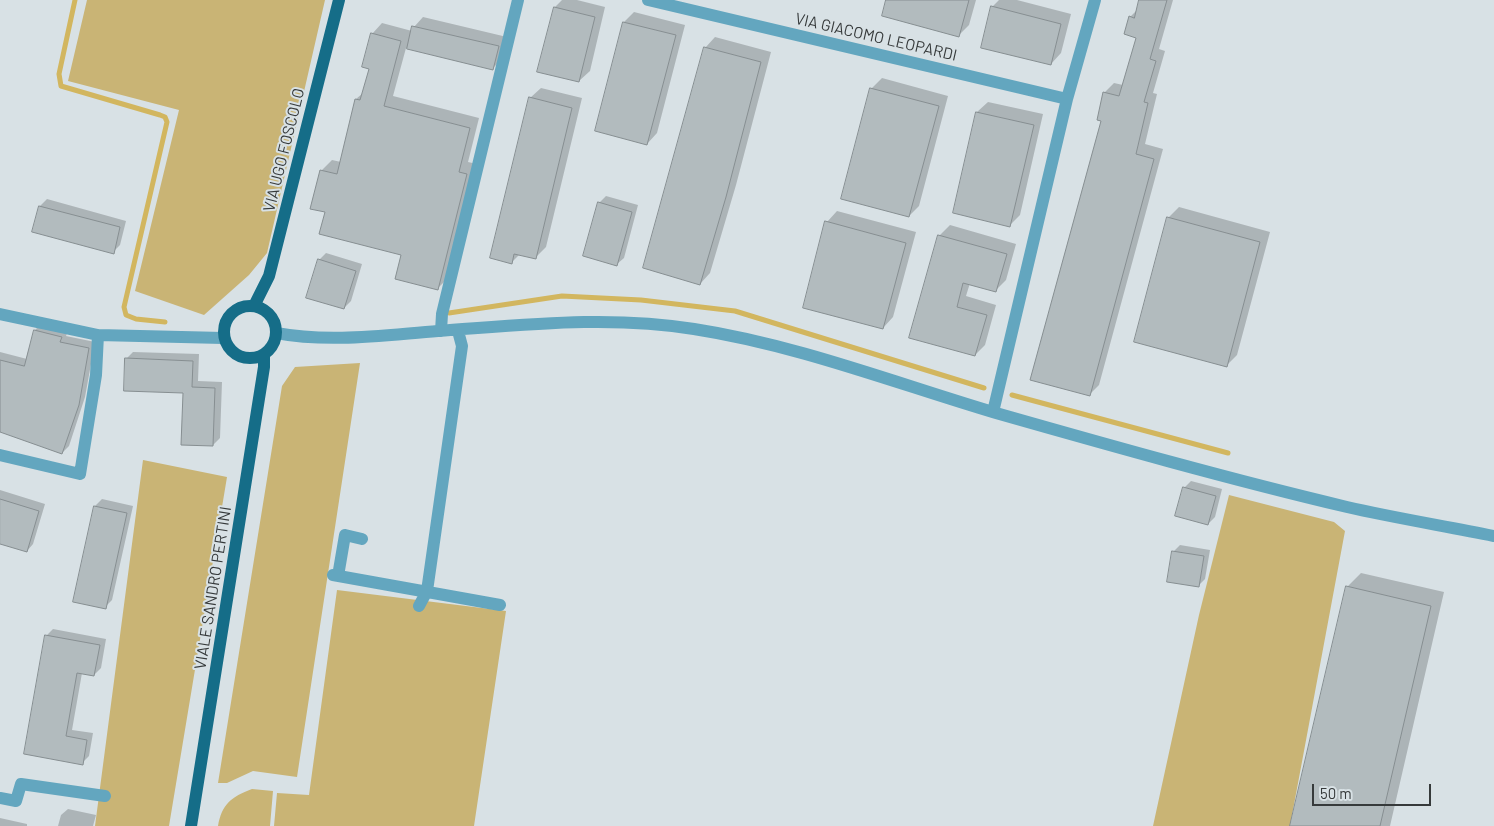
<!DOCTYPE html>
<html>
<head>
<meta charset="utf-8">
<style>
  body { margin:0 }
  #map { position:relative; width:1494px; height:826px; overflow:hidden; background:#d8e1e5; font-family:Barlow,sans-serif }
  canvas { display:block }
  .scale { position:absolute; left:1312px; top:784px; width:119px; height:22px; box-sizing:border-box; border:2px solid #363a3b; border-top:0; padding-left:6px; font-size:15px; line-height:18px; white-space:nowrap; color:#363a3b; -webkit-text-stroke:4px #d8e1e5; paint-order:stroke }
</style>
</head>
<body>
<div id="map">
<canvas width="1494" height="826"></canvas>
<div class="scale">50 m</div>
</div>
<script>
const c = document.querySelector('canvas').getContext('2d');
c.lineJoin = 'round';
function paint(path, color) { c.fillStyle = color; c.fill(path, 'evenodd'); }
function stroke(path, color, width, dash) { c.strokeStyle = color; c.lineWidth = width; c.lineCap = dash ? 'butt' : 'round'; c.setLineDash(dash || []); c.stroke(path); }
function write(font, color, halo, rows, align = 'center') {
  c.font = font + ' Barlow,sans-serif'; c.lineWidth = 4; c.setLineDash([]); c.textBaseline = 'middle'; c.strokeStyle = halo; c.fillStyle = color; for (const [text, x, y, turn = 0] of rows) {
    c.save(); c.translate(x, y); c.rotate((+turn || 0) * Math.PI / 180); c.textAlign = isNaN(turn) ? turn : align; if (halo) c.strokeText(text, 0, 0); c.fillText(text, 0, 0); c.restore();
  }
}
paint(new Path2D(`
  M87 0H325L267 253 249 275 204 315 135 291 179 110 68 81Z
  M360 363 297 777 253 771 227 783H218L282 386 295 367Z
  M143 460 227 477 169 826H95Z
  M1229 495 1334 522 1345 531 1290 826H1153L1199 615Z
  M337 590 506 611 474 826H274L277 793 309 795Z
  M252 789 273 791 270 826H218C222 804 231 797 252 789Z`), '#c9b475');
paint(new Path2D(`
  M562 0H577L605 7 590 71 579 81 555 7Z
  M887 0H976L969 25 958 36Z
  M999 0H1017L1071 14 1061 53 1051 64 992 7Z
  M1140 0H1173L1159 49 1165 51 1153 93 1157 94 1145 144 1163 149 1099 385 1089 395 1104 93 1114 83 1123 85 1138 37 1130 17 1137 10Z
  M634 12 685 25 657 133 647 144 624 22Z
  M423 17 507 37 502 59 492 69 406 48 393 96 479 118 468 162 477 164 448 278 438 288 403 254 326 211 322 170 332 160 341 162 356 99 363 93 370 68 372 34 382 23 412 31 414 27Z
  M715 37 771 52 736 185 710 273 700 284 705 48Z
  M882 78 948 96 919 206 909 216 871 89Z
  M541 88 582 98 546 247 535 258 520 254 512 262 530 98Z
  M988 102 1043 114 1020 215 1010 225 954 212 977 112Z
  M606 196 638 205 624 258 617 264 599 203Z
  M47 199 126 221 120 245 113 252 34 231 40 206Z
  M1179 207 1270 232 1237 355 1227 365 1168 218Z
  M837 211 916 232 893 317 883 328 827 222Z
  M950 225 1016 244 1006 280 996 290 970 283 966 296 996 305 985 345 975 355 911 337 939 236Z
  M326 253 362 264 351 301 344 308 319 260Z
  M42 323 68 331 66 336 95 342 85 397 69 446 62 453 0 431V352L27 359 35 330Z
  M133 352 199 354 198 381 222 382 220 438 213 445 184 392 126 359Z
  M1191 481 1222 489 1215 517 1208 524 1184 488Z
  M0 490 45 504 33 544 27 551 0 543Z
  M102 499 133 506 112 600 105 607 95 506Z
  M1180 545 1210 550 1205 579 1198 586 1173 552Z
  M1361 573 1444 592 1390 826H1292L1347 587Z
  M53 629 106 639 101 668 94 675 82 673 72 730 93 733 89 756 82 763 26 753 46 636Z
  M68 809 96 815 93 826H58L61 815Z
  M0 818 27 824V826H0Z`), '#0003');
stroke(new Path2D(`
  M75 0 59 74 61 86 160 115 165 117 167 122 124 307 126 315 136 319 165 322
  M449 313 562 296 641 300 735 311 984 388
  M1012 395 1228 453`), '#d2b65f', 5);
const building = new Path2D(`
  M886 0H969L959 37 882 16Z
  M1139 0H1167L1150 59 1156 61 1144 102 1148 103 1136 154 1154 159 1090 396 1030 380 1101 121 1097 120 1103 92 1119 96 1136 38 1124 34 1129 16 1134 18Z
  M991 6 1061 24 1051 65 981 48Z
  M554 7 595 17 579 82 537 72Z
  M623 22 676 35 647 145 595 131Z
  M412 26 499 46 493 70 407 49Z
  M371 33 401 41 384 106 470 128 459 172 467 174 438 290 395 279 401 255 319 234 325 212 310 209 320 170 337 174 355 99 360 100 369 69 362 67Z
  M704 47 761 62 726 197 700 285 643 268Z
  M870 88 939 106 909 217 841 199Z
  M529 97 572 108 536 259 514 254 512 264 490 258Z
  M976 112 1034 125 1010 227 953 213Z
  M598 202 632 212 617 266 583 256Z
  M39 206 120 227 114 254 32 232Z
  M1167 217 1260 242 1227 367 1134 342Z
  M825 221 906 243 883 329 803 308Z
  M938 235 1007 254 996 292 963 283 957 307 987 315 975 356 909 338Z
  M318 259 356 271 344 309 306 298Z
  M34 330 62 337 60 342 89 348 79 405 62 454 0 432V360L24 366Z
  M125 358 193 361 192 387 215 388 213 446 181 445 183 393 124 391Z
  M1183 487 1216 496 1208 525 1175 516Z
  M0 499 39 511 27 552 0 544Z
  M94 506 127 513 106 609 73 602Z
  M1172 551 1204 556 1199 587 1167 582Z
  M1346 586 1431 606 1380 826H1290Z
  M45 635 100 645 94 676 77 673 66 736 87 740 83 765 24 754Z`);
paint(building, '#b2bbbe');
stroke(building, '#868e91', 1);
stroke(new Path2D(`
  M648 0 1067 99
  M0 314 98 335 223 338
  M441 331 442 314 518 0
  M276 333C330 343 384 335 438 331 523 325 609 315 694 329 797 345 895 383 996 413 1112 446 1229 479 1347 507 1395 518 1445 526 1494 536
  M993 412 1067 99 1095 0
  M0 455 80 474 96 375 98 335
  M333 575 500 605
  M338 576 345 535 362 539
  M419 606 427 591 462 346 458 331
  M0 798 16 801 21 784 105 796`), '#63a6bf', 12);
stroke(new Path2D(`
  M224 332a26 26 0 1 1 52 0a26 26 0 1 1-52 0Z
  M254 306 269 276 339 0
  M191 826 264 367V354`), '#156d88', 12);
write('16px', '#363a3b', '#d8e1e5', [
  ["VIA GIACOMO LEOPARDI",876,37,13],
  ["VIA UGO FOSCOLO",284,150,-76],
  ["VIALE SANDRO PERTINI",213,588,-81]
]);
</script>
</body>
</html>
